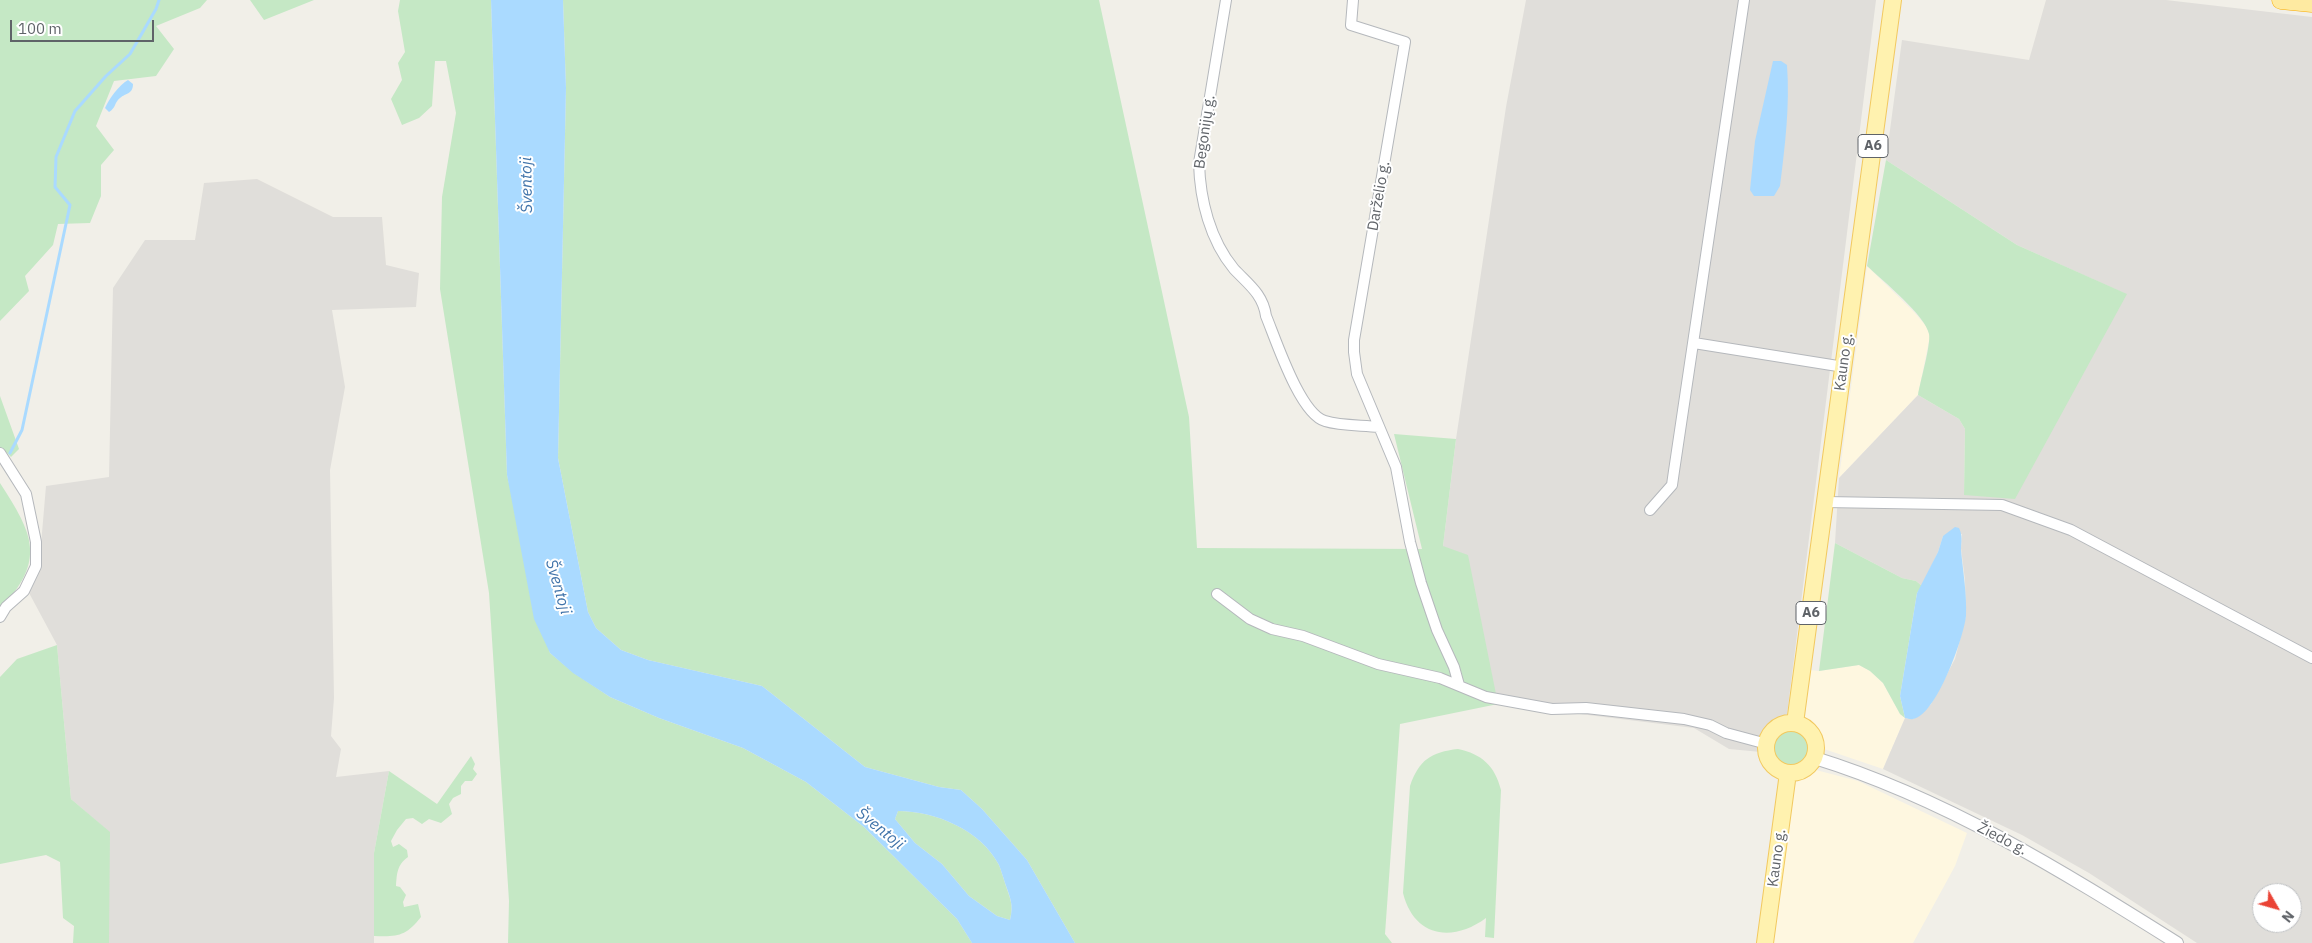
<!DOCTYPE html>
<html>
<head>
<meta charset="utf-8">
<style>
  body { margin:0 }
  #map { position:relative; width:2312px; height:943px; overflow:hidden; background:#f1efe8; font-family:"IBM Plex Sans",sans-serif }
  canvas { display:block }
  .north { position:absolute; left:2252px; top:883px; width:50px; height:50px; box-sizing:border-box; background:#fff; border:1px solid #bfc1c3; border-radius:50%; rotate:128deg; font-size:14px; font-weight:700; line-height:20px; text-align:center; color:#5f6368 }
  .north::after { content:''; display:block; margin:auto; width:18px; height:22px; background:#ea4335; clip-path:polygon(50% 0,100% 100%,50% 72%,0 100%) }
  .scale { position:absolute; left:10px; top:20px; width:144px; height:22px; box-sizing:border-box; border:2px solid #5f6368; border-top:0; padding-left:6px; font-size:15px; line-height:18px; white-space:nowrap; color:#5f6368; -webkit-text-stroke:4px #fff; paint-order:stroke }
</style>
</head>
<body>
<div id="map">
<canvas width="2312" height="943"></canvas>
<div class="north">N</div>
<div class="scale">100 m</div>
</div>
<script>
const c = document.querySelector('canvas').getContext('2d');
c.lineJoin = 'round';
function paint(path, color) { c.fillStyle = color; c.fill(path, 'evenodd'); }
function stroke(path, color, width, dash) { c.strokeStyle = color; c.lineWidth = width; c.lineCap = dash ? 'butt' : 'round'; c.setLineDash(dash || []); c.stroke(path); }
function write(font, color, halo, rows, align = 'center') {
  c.font = font + ' "IBM Plex Sans",sans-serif'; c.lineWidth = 4; c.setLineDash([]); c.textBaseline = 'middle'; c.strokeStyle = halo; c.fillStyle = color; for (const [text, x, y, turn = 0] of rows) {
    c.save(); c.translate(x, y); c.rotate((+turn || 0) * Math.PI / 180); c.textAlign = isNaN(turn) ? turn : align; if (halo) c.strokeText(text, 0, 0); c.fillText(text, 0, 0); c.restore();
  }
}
paint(new Path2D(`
  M1867 266 1914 312 1926 326 1930 336 1918 395 1839 478Z
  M1859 665 1870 671 1883 683 1900 714 1905 718 1883 769 1824 749 1805 717 1810 670 1819 671Z
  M1816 770 1858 781 1967 833 1955 866 1913 943H1773L1792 798 1796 782 1806 773Z`), '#fef7e0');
paint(new Path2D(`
  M1526 0H1876L1787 715 1769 729 1765 736 1761 752 1729 749 1694 728 1498 704 1443 546 1456 439 1506 107Z
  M2046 0H2166L2312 17V943H2197L2089 873 2022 835 1883 769 1905 718 1913 719 1920 715 1931 704 1955 659 1966 616 1965 580 1961 548 1962 534 1943 536 1938 552 1922 586 1916 581 1902 578 1835 543 1839 478 1918 395 1959 419 1965 429 1964 495 2126 294 2017 245 1886 160 1902 40 2029 60ZM2262 893H2292V923H2262Z
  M257 179 333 217H382L386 265 419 273 416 307 332 310 345 387 330 470 334 698 331 736 341 749 336 777 389 771 374 853V943H109V832L71 799 57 645 28 591 39 568 46 486 109 477 113 288 145 240H195L204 183Z`), '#e0deda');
paint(new Path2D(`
  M0 0H207L200 8 156 26 174 49 156 76 114 81 96 126 114 150 101 165V196L90 223 58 224 53 245 25 276 29 291 0 321Z
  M250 0H314L264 20Z
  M400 0H491L507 475 550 653 574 673 610 697 659 718 743 748 806 782 864 827 957 919 972 943H508L509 901 489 593 440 289 442 197 456 113 446 61H435L432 106 419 118 402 125 391 99 402 80 398 63 405 52 398 11Z
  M563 0H1099L1189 417 1197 548 1422 549 1394 434 1456 439 1443 546 1468 555 1498 704 1400 724 1385 934 1392 943H1075L1027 860 982 809 961 790 939 787 865 767 762 686 648 660 621 650 596 628 588 612 558 458 566 88Z
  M1886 160 2017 245 2127 294 2015 499 1964 495 1965 429 1959 419 1918 395C1920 382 1931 345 1929 334 1926 316 1882 280 1867 266Z
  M0 396 19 449 11 457 3 449 0 451Z
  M0 483C33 534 47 560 0 609Z
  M1835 543 1902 578 1916 581 1922 586 1917 593 1900 696 1905 718 1900 714 1883 683 1870 671 1859 665 1819 671Z
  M57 645 71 799 110 832 109 943H73L74 926 63 918 60 862 46 855 0 864V677L17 659Z
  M1774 749a18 18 0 1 1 36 0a18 18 0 1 1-36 0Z
  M1458 749C1482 754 1495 766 1501 790L1494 938 1485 937 1486 918C1452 943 1414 937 1403 893L1410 786C1419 760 1431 752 1458 749Z
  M471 756 475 764 473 769 477 774 472 781H465L461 786V794L453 798 449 804 452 814 441 823 429 819 422 824 413 818 406 819 397 830 391 841 393 847 399 844 407 850 408 857C397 865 397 873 396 886L400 887 406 895 403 902 404 907 418 904 421 917C406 936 398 937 374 936V853L389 771 437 804Z
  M898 811C935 811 981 830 999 865 1001 870 1003 877 1005 883 1010 899 1014 904 1010 920L997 916 969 896 942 864 915 843 895 819Z`), '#c5e8c5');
paint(new Path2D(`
  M491 0H563L566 88 558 458 588 612 596 628 621 650 648 660 762 686 865 767 939 787 961 790 982 809 1027 860 1075 943H972L957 919 864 827 806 782 743 748 659 718 610 697 573 673 550 653 534 619 507 475ZM898 811C935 811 981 830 999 865 1001 870 1003 877 1005 883 1010 898 1014 904 1010 920L997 916 969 896 942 864 915 843 895 819Z
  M1773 61H1781L1787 65C1790 106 1785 145 1780 186L1774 196H1754L1750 190 1755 141Z
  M128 80 133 84C133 94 126 93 120 98 114 103 116 108 109 112L105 108C109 99 119 85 128 80Z
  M1955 527 1959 528C1963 536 1961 542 1961 550 1963 572 1967 594 1966 616 1964 637 1936 716 1913 719 1910 720 1908 718 1905 718L1900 696 1917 593 1938 552 1943 536Z`), '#aadaff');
stroke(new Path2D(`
  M10 453 22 430 70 205 55 187 56 157 75 111 106 76 130 54 156 9 159 0`), '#aadaff', 3);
const minor = new Path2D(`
  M1226 0 1199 163C1200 200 1210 240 1234 269 1248 284 1263 294 1266 316 1276 340 1300 414 1325 421 1341 426 1362 425 1379 427
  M1353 0 1351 25 1405 42 1354 340V352L1357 374 1396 467 1410 542 1421 583 1437 630 1454 667 1459 685
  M1694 343 1844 367
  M0 453 26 494 36 542V566L24 591 6 607 0 617
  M1825 502 2002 505 2071 530 2312 658
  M1650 510 1672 485 1674 471 1744 0
  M1217 594 1250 619 1272 629 1303 636 1378 664 1440 678 1486 697 1552 709 1586 708 1684 719 1710 725 1726 733 1767 744`);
const tertiary = new Path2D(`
  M1815 758C1945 798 2062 871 2177 943`);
const primary = new Path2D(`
  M1795 723 1893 0
  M1766 748a25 25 0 1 1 50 0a25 25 0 1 1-50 0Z
  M1765 943 1788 773`);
const trunk = new Path2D(`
  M2281 0 2312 3`);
stroke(minor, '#b5b8bc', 12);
stroke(tertiary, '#b5b8bc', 14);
stroke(primary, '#f2c960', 18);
stroke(trunk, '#f9ab00', 19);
stroke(minor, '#fff', 10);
stroke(tertiary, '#fff', 12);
stroke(primary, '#fff2af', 16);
stroke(trunk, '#feeaa1', 18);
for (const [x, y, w] of [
  [1873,146,30],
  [1811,613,30]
]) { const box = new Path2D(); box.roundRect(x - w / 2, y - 11.5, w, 23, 4); c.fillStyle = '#fff'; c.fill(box); stroke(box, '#5f6368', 1); }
write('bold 14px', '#5f6368', null, [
  ["A6",1873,146],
  ["A6",1811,613]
]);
write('15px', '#5f6368', '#fff', [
  ["Begonijų g.",1205,132,-82],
  ["Darželio g.",1379,196,-80],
  ["Kauno g.",1844,362,-82],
  ["Žiedo g.",2002,839,27],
  ["Kauno g.",1777,858,-82]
]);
write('italic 16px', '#4174aa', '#fff', [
  ["Šventoji",527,185,-91],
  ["Šventoji",558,587,74],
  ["Šventoji",880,829,39]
]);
</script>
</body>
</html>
